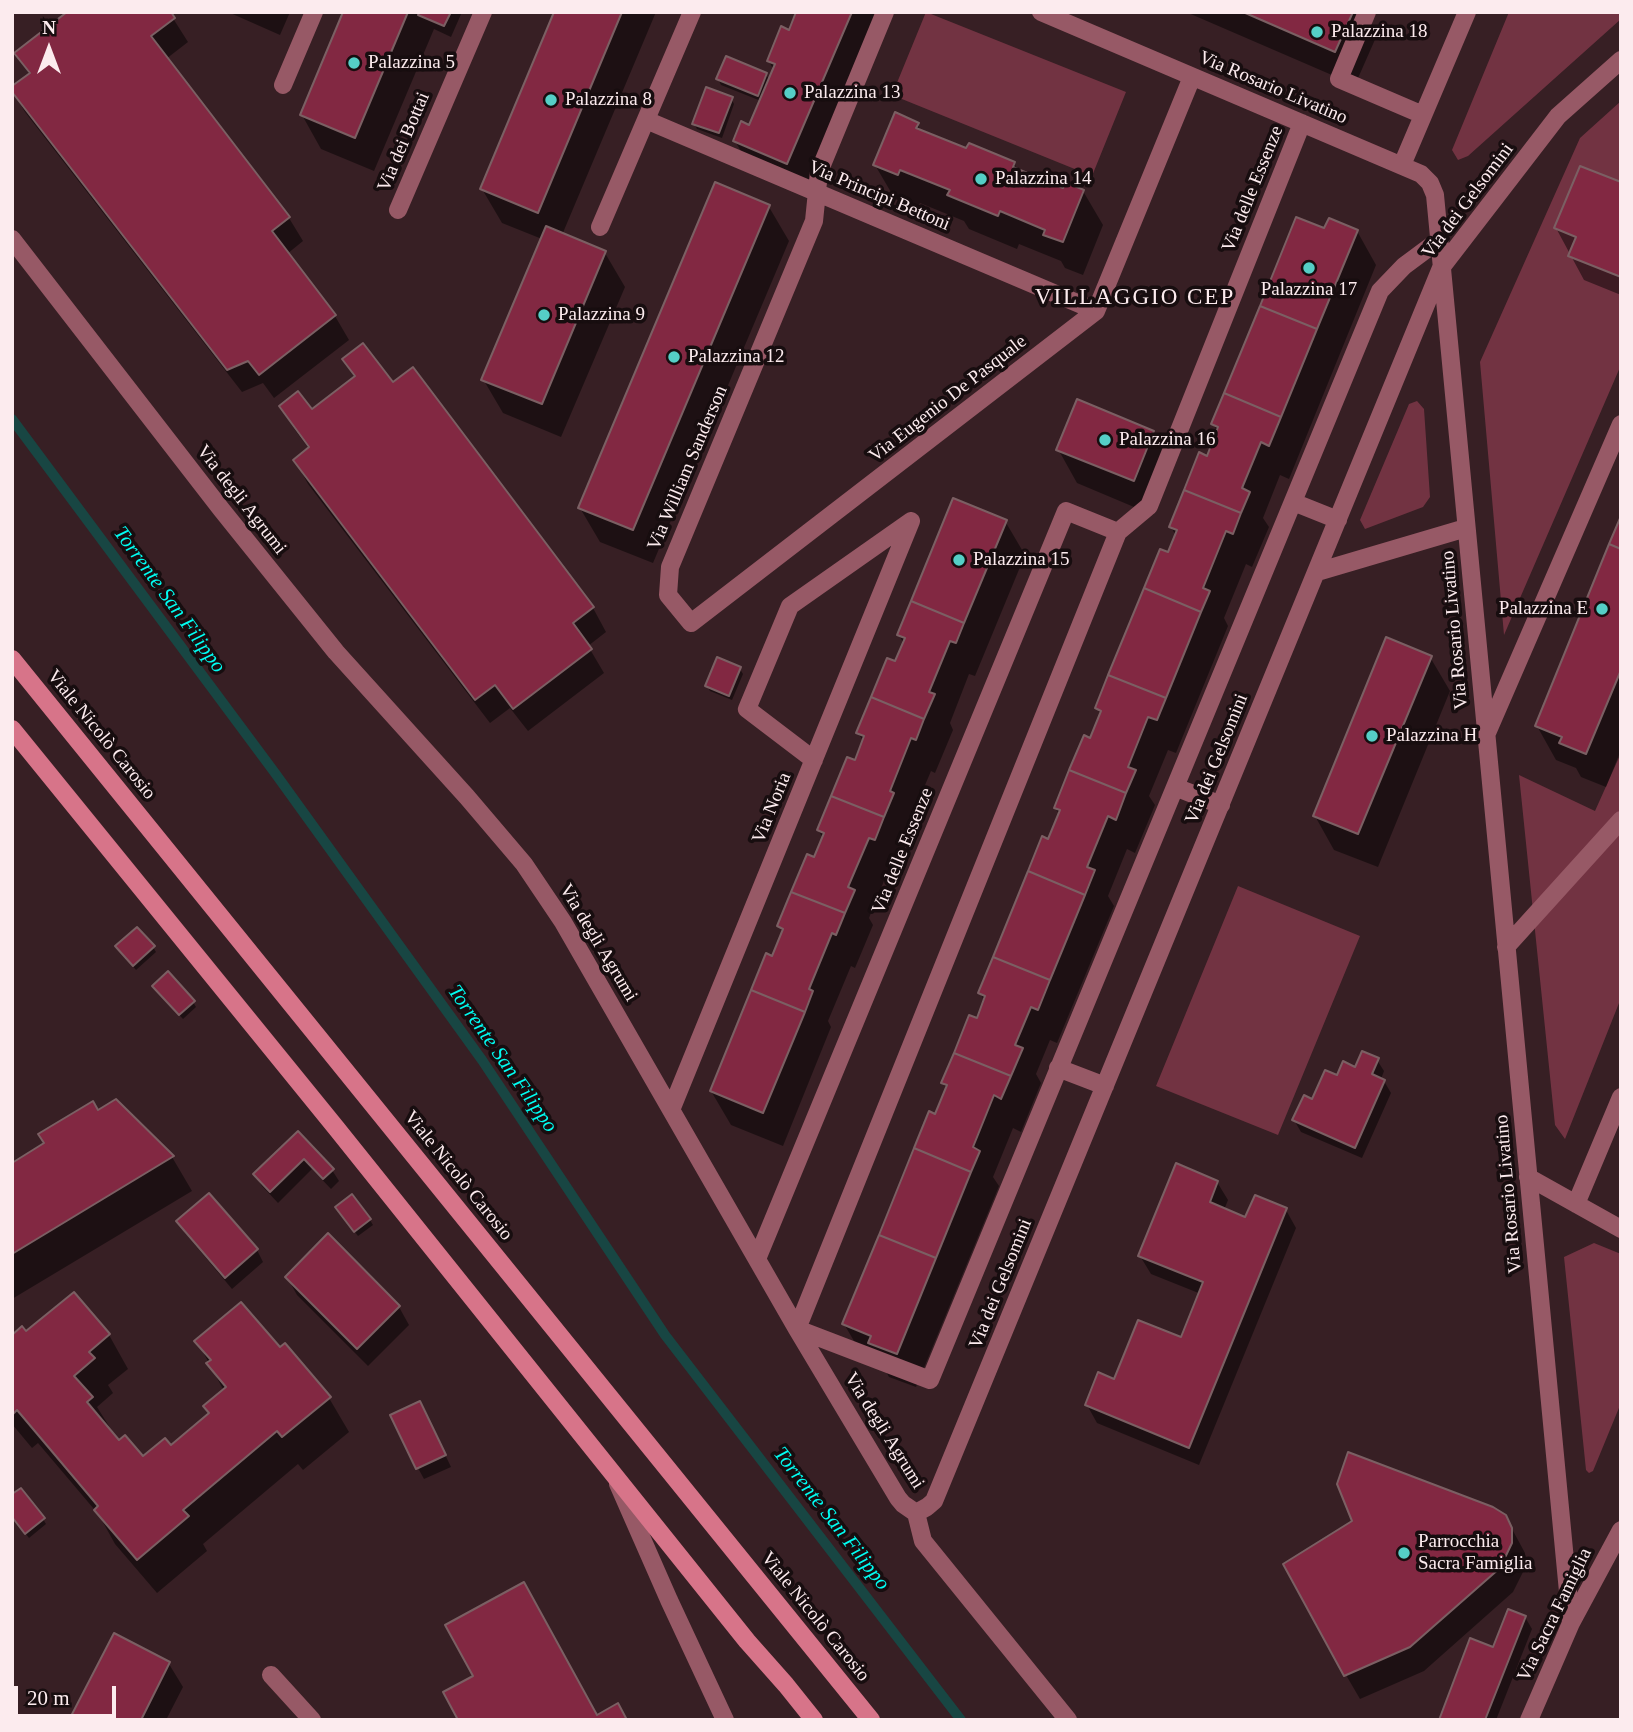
<!DOCTYPE html>
<html>
<head>
<meta charset="utf-8">
<style>
  body { margin:0 }
  #map { position:relative; width:1633px; height:1732px; overflow:hidden; background:#371f24; font-family:Georgia,serif }
  canvas { display:block }
  .frame { position:absolute; inset:0; border:14px solid #fcebee; pointer-events:none }
  .north { position:absolute; left:14px; top:14px; width:70px; height:70px; -webkit-text-stroke:5px #170d0f; paint-order:stroke; rotate:0deg; font-size:19px; font-weight:700; line-height:28px; text-align:center; color:#fcebee }
  .north::after { content:''; display:block; margin:auto; width:24px; height:32px; background:#fcebee; clip-path:polygon(50% 0,100% 100%,50% 72%,0 100%) }
  .scale { position:absolute; left:14px; top:1686px; width:102px; height:32px; box-sizing:border-box; border:4px solid #fcebee; border-top:0; padding-left:9px; font-size:21px; line-height:24px; white-space:nowrap; color:#fcebee; -webkit-text-stroke:5px #170d0f; paint-order:stroke }
</style>
</head>
<body>
<div id="map">
<canvas width="1633" height="1732"></canvas>
<div class="frame"></div>
<div class="north">N</div>
<div class="scale">20 m</div>
</div>
<script>
const c = document.querySelector('canvas').getContext('2d');
c.lineJoin = 'round';
function paint(path, color) { c.fillStyle = color; c.fill(path, 'evenodd'); }
function stroke(path, color, width, dash) { c.strokeStyle = color; c.lineWidth = width; c.lineCap = dash ? 'butt' : 'round'; c.setLineDash(dash || []); c.stroke(path); }
function write(font, color, halo, rows, align = 'center') {
  c.font = font + ' Georgia,serif'; c.lineWidth = 7; c.setLineDash([]); c.textBaseline = 'middle'; c.strokeStyle = halo; c.fillStyle = color; for (const [text, x, y, turn = 0] of rows) {
    c.save(); c.translate(x, y); c.rotate((+turn || 0) * Math.PI / 180); c.textAlign = isNaN(turn) ? turn : align; if (halo) c.strokeText(text, 0, 0); c.fillText(text, 0, 0); c.restore();
  }
}
paint(new Path2D(`
  M926 12 1126 92 1092 176 892 95Z
  M1509 12H1621V19L1468 156 1458 160 1452 150Z
  M1621 101V365L1504 635 1480 362 1580 138Z
  M1417 401 1424 409 1430 497 1423 507 1365 529 1360 520 1409 404Z
  M1621 753V998L1565 1139 1555 1125 1519 775 1595 811Z
  M1238 886 1360 936 1278 1135 1156 1086Z
  M1594 1243 1621 1254V1403L1593 1471 1589 1473 1586 1470 1564 1257Z`), '#723342');
paint(new Path2D(`
  M169 12 188 42 166 59 289 218 303 241 287 254 335 316 349 340 274 398 263 383 242 392 25 112 12 90 30 75 17 53Z
  M228 12H290L280 35Z
  M345 12H462L451 37 434 29 374 171 321 149 302 115Z
  M556 12H656L562 235 605 253 625 287 561 437 503 413 483 379 542 239 502 223 482 189Z
  M798 12H885L807 197 755 175 735 141 750 127 761 101 721 85 718 79 766 74 770 81 774 71 769 61 790 32Z
  M1186 12H1364L1377 35 1355 85Z
  M731 98 734 104 722 138 697 129 694 124Z
  M917 124 922 132 967 150 1014 163 1019 172 1064 190 1083 191 1103 225 1083 275 1065 268 1061 261 1019 244 1017 249 969 229 964 221 920 203 917 208 895 199 875 165Z
  M1621 184V295L1584 280 1556 228Z
  M769 207 789 241 653 563 600 542 580 508Z
  M1325 231H1357L1376 265 1289 479 1280 475 1263 518 1269 527 1252 567 1246 564 1224 618 1228 626 1176 753 1168 750 1149 796 1155 805 1135 853 1127 849 1108 896 1114 906 1057 1043 1050 1040 1036 1074 1041 1083 1021 1132 1013 1128 993 1177 999 1186 916 1387 889 1377 883 1366 864 1358 844 1324 936 1116 947 1090 943 1083 978 1020 985 1002 980 993 1060 815 1055 808 1091 740 1101 716 1097 708 1176 536 1171 527 1208 458 1218 433 1213 424Z
  M344 359 393 385 413 370 593 608 606 632 588 646 604 673 528 731 510 708 490 723 308 484 295 460 309 449 295 430 281 407 311 412 355 378Z
  M1153 432 1173 467 1153 515 1077 483 1058 449Z
  M1005 521 1025 555 975 676 969 674 950 723 953 730 935 773 931 771 909 823 913 829 894 873 888 871 869 918 873 925 855 968 851 966 828 1021 831 1027 783 1146 731 1125 711 1091 783 933 779 926 815 859 823 838 818 830 856 763 864 742 858 733 896 664 904 644 899 635Z
  M1621 521V750L1606 787 1581 777 1576 768 1556 760 1537 726Z
  M1430 657 1450 691 1378 867 1334 850 1315 816Z
  M740 669 743 674 732 700 710 691 707 686Z
  M153 947 156 952 136 970 121 952Z
  M158 992 193 1002 196 1007 183 1019Z
  M1377 1060 1384 1071 1381 1079 1384 1081 1391 1093 1362 1158 1301 1132 1294 1120 1313 1101 1355 1069Z
  M116 1101 172 1157 192 1191 12 1299V1165Z
  M298 1134 332 1170 339 1181 331 1189 312 1169 278 1203 262 1186 255 1174Z
  M1217 1182 1228 1200 1224 1210 1246 1219 1286 1210 1296 1228 1199 1465 1097 1423 1087 1405 1115 1381 1182 1339 1201 1294 1151 1274 1140 1256Z
  M209 1195 257 1250 263 1262 232 1289 185 1233 178 1222Z
  M340 1212 370 1220 373 1225 358 1236Z
  M287 1277 399 1307 409 1325 368 1366 297 1295Z
  M26 1334 109 1335 128 1369 108 1385 113 1393 97 1407 119 1442 143 1459 171 1447 210 1414 224 1391 197 1341 280 1350 329 1398 349 1432 303 1470 298 1464 203 1544 207 1551 157 1593 115 1544 99 1515 38 1443 32 1448 12 1424V1337Z
  M426 1415 451 1467 424 1479 418 1468Z
  M12 1516 43 1519 46 1524 29 1538Z
  M1505 1516 1525 1553V1568L1513 1592 1424 1671 1360 1699 1346 1675Z
  M1525 1617 1532 1629 1496 1720H1441Z
  M169 1664 183 1687 166 1720H71Z`), '#0007');
stroke(new Path2D(`
  M12 419 275 773 482 1060 665 1335 961 1720`), '#184643', 10);
const building = new Path2D(`
  M67 12H171L175 18 151 36 290 217 272 231 336 315 259 375 248 361 227 370 12 92V86L30 73 14 53Z
  M343 12H408L355 138 300 115Z
  M419 12H451L444 26 418 15Z
  M554 12H622L538 213 480 189Z
  M796 12H852L787 164 733 141 741 121 749 125 775 64 767 61 781 26 789 30Z
  M1243 12H1353L1335 52Z
  M726 56 767 73 758 96 716 79Z
  M706 87 733 97 719 133 692 124Z
  M895 112 919 123 916 128 966 148 969 143 1015 162 1013 167 1063 188 1065 182 1084 190 1063 242 1043 235 1045 230 1000 211 998 216 947 195 950 190 900 170 898 175 873 165Z
  M1580 166 1621 182V277L1568 256 1576 237 1554 228Z
  M715 182 770 205 633 530 578 508Z
  M1296 217 1324 228 1329 218 1358 230 1317 329 1260 306Z
  M546 226 606 251 542 404 481 380Z
  M1260 306 1317 329 1281 417 1224 393Z
  M363 343 393 382 413 367 594 607 573 623 592 649 513 709 495 685 475 700 293 460 309 447 279 406 298 391 312 409 355 376 342 359Z
  M1224 393 1281 417 1269 446 1261 442 1242 488 1250 492 1241 513 1184 490 1199 452 1207 456 1218 427 1211 424Z
  M1077 399 1154 431 1134 481 1056 450Z
  M1184 490 1241 513 1233 534 1226 531 1203 588 1210 591 1201 612 1144 588 1160 549 1168 552 1177 530 1169 527Z
  M953 498 1007 520 964 623 911 601Z
  M1621 516V549L1609 544Z
  M1609 544 1621 549V670L1586 754 1559 743 1562 737 1535 726Z
  M1144 588 1201 612 1166 698 1108 675Z
  M911 601 964 623 956 643 950 641 929 692 935 694 924 719 871 697 887 658 895 661 905 638 897 635Z
  M1386 637 1432 656 1358 834 1313 816Z
  M717 657 741 667 729 696 705 686Z
  M1108 675 1166 698 1157 720 1148 717 1128 767 1136 770 1126 793 1069 770 1084 735 1090 738 1101 711 1095 708Z
  M871 697 924 719 916 740 911 738 890 791 894 793 884 817 831 796 847 757 855 760 864 736 856 733Z
  M1069 770 1126 793 1116 820 1108 816 1087 867 1095 870 1085 895 1028 871 1042 836 1048 839 1060 810 1054 808Z
  M831 796 884 817 875 840 869 838 848 887 855 890 845 913 791 892 807 854 814 857 824 833 817 830Z
  M1028 871 1085 895 1050 980 993 957Z
  M791 892 845 913 836 935 832 933 809 989 813 991 805 1012 751 990 766 953 772 956 783 929 777 926Z
  M137 927 155 946 133 966 115 946Z
  M993 957 1050 980 1038 1010 1031 1007 1015 1045 1023 1048 1011 1076 954 1053 969 1015 977 1018 985 996 978 993Z
  M168 971 195 1001 179 1015 152 986Z
  M751 990 805 1012 763 1113 710 1091Z
  M1362 1051 1379 1058 1372 1074 1385 1080 1355 1148 1292 1120 1304 1095 1312 1099 1325 1070 1337 1075 1343 1061 1355 1067Z
  M954 1053 1011 1076 1001 1099 994 1095 973 1147 980 1151 971 1172 914 1148 929 1111 935 1114 947 1085 941 1083Z
  M116 1099 174 1156 12 1254V1163L44 1143 38 1134 93 1101 98 1110Z
  M298 1131 334 1169 323 1179 304 1159 270 1192 253 1174Z
  M914 1148 971 1172 936 1258 879 1235Z
  M1176 1163 1218 1181 1210 1202 1245 1217 1255 1195 1287 1208 1189 1448 1085 1405 1098 1372 1114 1379 1138 1320 1181 1337 1203 1282 1138 1256Z
  M209 1193 258 1249 225 1278 176 1221Z
  M352 1194 371 1219 354 1232 335 1207Z
  M328 1233 400 1306 357 1349 285 1277Z
  M879 1235 936 1258 897 1354 868 1343 871 1336 842 1324Z
  M74 1292 110 1334 89 1352 95 1358 74 1376 93 1397 87 1402 119 1440 125 1435 143 1456 165 1438 171 1445 209 1413 203 1406 226 1387 206 1363 211 1360 194 1341 241 1302 280 1347 285 1343 331 1397 282 1437 277 1431 183 1510 189 1516 137 1560 94 1510 98 1506 17 1410 12 1415V1335L22 1326 26 1331Z
  M420 1401 446 1455 416 1469 390 1415Z
  M1348 1452 1493 1507 1506 1515 1512 1528V1543L1500 1568 1410 1647 1344 1676 1283 1564 1352 1521 1337 1484Z
  M21 1488 45 1518 25 1534 12 1517V1494Z
  M524 1582 597 1715 618 1703 627 1720H458L443 1692 473 1676 445 1625Z
  M1508 1609 1526 1616 1485 1720H1439L1470 1638 1493 1647Z
  M114 1633 170 1662 141 1720H69Z`);
paint(building, '#822842');
stroke(building, '#7b5f63', 2);
stroke(new Path2D(`
  M885 12 819 172 814 221 670 567 668 595 691 623 1096 311 1192 77
  M1041 12 1421 174 1430 183 1435 195 1571 1623
  M1367 12 1339 79 1423 115
  M283 85 314 12
  M646 120 1096 311
  M1302 123 1149 506 1118 532 797 1329 930 1380 1380 291 1404 266 1439 240
  M1402 165 1467 12
  M398 210 483 12
  M600 227 692 12
  M12 239 221 509 336 652 467 797 524 864 563 922 797 1329 898 1498 903 1504 916 1513 923 1541 1068 1720
  M1293 502 1338 520
  M1317 572 1466 528
  M1487 733 1621 424
  M814 760 747 709 790 606 911 521
  M1175 787 1221 805
  M1506 947 1621 820
  M1058 1068 1105 1086
  M671 1110 911 521
  M1528 1177 1621 1229
  M1576 1204 1621 1097
  M757 1259 1066 511 1118 532
  M618 1484 669 1600 725 1720
  M916 1513 927 1507 934 1501 1441 268 1558 116 1621 60
  M271 1675 312 1720
  M1529 1720 1571 1623 1621 1530`), '#975966', 18);
stroke(new Path2D(`
  M12 659 871 1720
  M12 729 337 1129 747 1641 786 1685 814 1720`), '#d77489', 18);
for (const [x, y, r, color] of [
  [1317,32,7,"#55cec6"],
  [354,63,7,"#55cec6"],
  [790,93,7,"#55cec6"],
  [551,100,7,"#55cec6"],
  [981,179,7,"#55cec6"],
  [1309,268,7,"#55cec6"],
  [544,315,7,"#55cec6"],
  [674,357,7,"#55cec6"],
  [1105,440,7,"#55cec6"],
  [959,560,7,"#55cec6"],
  [1602,609,7,"#55cec6"],
  [1372,736,7,"#55cec6"],
  [1404,1553,7,"#55cec6"]
]) { const dot = new Path2D(); dot.arc(x, y, r, 0, 2 * Math.PI); c.fillStyle = color; c.fill(dot); stroke(dot, '#170d0f', 2.5); }
write('19px', '#fcebee', '#170d0f', [
  ["Palazzina 18",1331,32],
  ["Palazzina 5",368,63],
  ["Palazzina 13",804,93],
  ["Palazzina 8",565,100],
  ["Palazzina 14",995,179],
  ["Palazzina 17",1309,290,"center"],
  ["Palazzina 9",558,315],
  ["Palazzina 12",688,357],
  ["Palazzina 16",1119,440],
  ["Palazzina 15",973,560],
  ["Palazzina E",1588,609,"right"],
  ["Palazzina H",1386,736],
  ["Parrocchia",1418,1542],
  ["Sacra Famiglia",1418,1564]
], 'left');
write('19px', '#fcebee', '#170d0f', [
  ["Via Rosario Livatino",1273,88,23],
  ["Via dei Bottai",404,142,-67],
  ["Via delle Essenze",1253,189,-68],
  ["Via Principi Bettoni",879,196,23],
  ["Via dei Gelsomini",1468,201,-53],
  ["Via Eugenio De Pasquale",948,399,-38],
  ["Via William Sanderson",688,468,-67],
  ["Via degli Agrumi",241,500,52],
  ["Via Rosario Livatino",1455,630,-95],
  ["Viale Nicolò Carosio",101,735,51],
  ["Via dei Gelsomini",1217,759,-68],
  ["Via Noria",772,808,-68],
  ["Via delle Essenze",903,851,-68],
  ["Via degli Agrumi",598,943,59],
  ["Viale Nicolò Carosio",458,1176,51],
  ["Via Rosario Livatino",1509,1194,-95],
  ["Via dei Gelsomini",1001,1284,-68],
  ["Via degli Agrumi",884,1431,58],
  ["Via Sacra Famiglia",1555,1615,-64],
  ["Viale Nicolò Carosio",815,1617,51]
]);
write('italic 21px', '#01fcf1', '#170d0f', [
  ["Torrente San Filippo",169,600,54],
  ["Torrente San Filippo",502,1059,55],
  ["Torrente San Filippo",831,1519,52]
]);
c.letterSpacing = '2px';
write('23px', '#fcebee', '#170d0f', [
  ["VILLAGGIO CEP",1135,298]
]);
c.letterSpacing = '0px';
</script>
</body>
</html>
